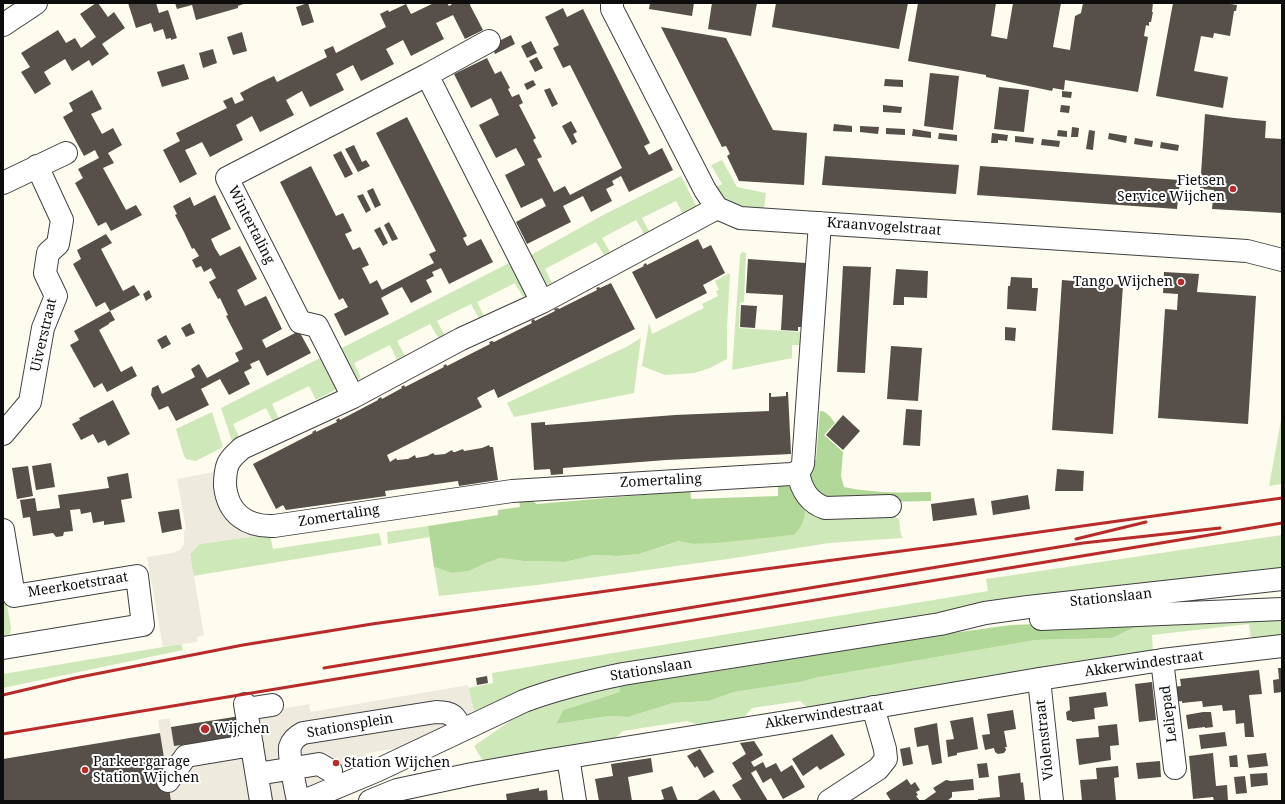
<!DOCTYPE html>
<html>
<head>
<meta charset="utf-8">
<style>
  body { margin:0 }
  #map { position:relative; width:1285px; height:804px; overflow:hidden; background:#fefcee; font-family:"Noto Serif",serif }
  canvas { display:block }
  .frame { position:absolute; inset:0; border:4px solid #0d0d0d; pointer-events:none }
</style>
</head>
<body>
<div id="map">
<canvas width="1285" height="804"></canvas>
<div class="frame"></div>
</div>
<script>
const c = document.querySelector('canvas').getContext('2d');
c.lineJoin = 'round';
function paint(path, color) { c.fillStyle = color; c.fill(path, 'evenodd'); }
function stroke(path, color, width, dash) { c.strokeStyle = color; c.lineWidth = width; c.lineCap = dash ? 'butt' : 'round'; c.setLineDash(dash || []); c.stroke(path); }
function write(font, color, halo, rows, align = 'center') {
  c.font = font + ' "Noto Serif",serif'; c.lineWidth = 4; c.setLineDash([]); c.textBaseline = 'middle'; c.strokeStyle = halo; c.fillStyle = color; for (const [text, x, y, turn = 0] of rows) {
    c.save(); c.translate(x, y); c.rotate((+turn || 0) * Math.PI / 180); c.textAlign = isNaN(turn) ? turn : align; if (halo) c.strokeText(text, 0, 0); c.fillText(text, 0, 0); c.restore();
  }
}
paint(new Path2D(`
  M722 160 737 187 766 193 764 210C741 208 730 207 714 188L722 184 711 165Z
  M681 176 697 207 683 214 676 201 642 218 649 231 644 234 636 220 602 238 610 252 604 255 596 242 545 269 552 283 547 285 531 255 605 214Z
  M742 252 746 253 744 302 740 303 739 328 800 332V345H792V358L732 370 740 255Z
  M513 261 530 293 523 297 515 283 477 302 484 316 479 318 471 304 437 321 445 336 439 339 430 324 397 341 405 356 397 360 390 345 354 363 361 378 356 380 340 349Z
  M730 273 727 327V359L710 368 694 373 665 375 642 366 649 323 652 334 704 308 702 304 718 296 716 291 719 290 715 281Z
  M641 338 634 393 514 417 507 403 628 346Z
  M326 355 337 389 316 400 309 386 272 404 279 419 273 422 266 408 233 424 240 439 233 444 221 408Z
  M212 412 223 447 196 461 186 459 184 456 176 429Z
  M1282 415V484L1269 486Z
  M805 504 890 514 899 519 901 535 903 538 829 543 728 559 537 585 439 596 434 567 452 573 469 571 486 563 500 558 524 561 565 562 594 555 618 556 639 554 680 541 693 544 794 535Z
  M428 526 430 537 388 544 387 532Z
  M379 533 382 545 193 576 190 554 199 544 270 534 273 549Z
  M1282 535V573L1023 602 767 640 611 666 546 682 508 696 474 711 468 688 493 683 492 673 988 591 986 579Z
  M3 582 11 628 10 634 3 638Z
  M1282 614V637L1251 641 1249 624 1152 635 1153 653 810 710 800 701 752 708 743 718 699 725 687 721 623 731 615 738 544 750 543 753 484 763 474 746 523 712 553 701 620 685 621 692 563 710 556 724 609 716 628 717 673 703 709 701 734 692 800 682 815 678 1036 640 1112 638 1153 619Z
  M181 644 183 650 3 688V674Z`), '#cfe8b9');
paint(new Path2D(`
  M820 411C827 411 830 417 835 423L824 435 843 452 841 476 844 487C872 493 902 493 931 492V501L831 503 809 486V459L816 460Z
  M778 482 791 486 805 504C805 519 804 524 794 535L716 543 693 544 679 541 639 554 618 556 594 555 565 562 524 561 500 558 486 563 469 571 452 573 434 567 428 526 498 515V510L520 507 519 499 528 498 537 504 666 493 673 486 690 485 691 499 778 496Z
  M1153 619 1112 638 1036 640 815 678 800 682 734 692 709 701 673 703 628 717 609 716 556 724 563 710 620 692V685L718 671 909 639 1011 625Z`), '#b2d899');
paint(new Path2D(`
  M214 472 218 495 270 534 199 544 190 554 204 635 197 637V642L163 647 147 557 172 553 180 550 184 544V531L186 529 177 479Z
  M468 685 474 711 465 716 402 747 369 753 325 776 314 789 293 801H171L158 720 170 718 174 746 243 735 240 716 310 704 309 707 311 712Z`), '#eeebde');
paint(new Path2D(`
  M96 3H98L108 17 114 12 125 28 102 44 109 54 92 66 89 60 72 71 65 59 44 72 51 84 35 94 21 72 30 67 21 53 58 30 66 43 75 38 81 48 96 37 80 14Z
  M128 3H156L159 13 168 10 177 38 171 40V38L166 39 163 29 154 32 151 23 136 28Z
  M175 3H246L238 6V8L196 20 192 5 177 9Z
  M308 3 314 22 302 26 296 7Z
  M434 3H447L449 6 454 3H470V5L483 30 465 39 453 15 436 23 444 39 411 56 403 40 386 49 394 64 361 81 353 65 336 74 344 90 310 107 302 91 286 100 294 115 260 132 252 116 236 125 243 140 210 157 202 142 194 146 185 150 197 174 180 183 163 150 180 141 176 133 227 108 223 101 232 97 235 104 244 100 240 93 257 84 274 76 277 82 327 57 324 50 333 46 336 53 386 27 380 14 388 10 389 12 406 4 411 14Z
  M650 3H694L692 16 649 9Z
  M712 3H757L751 36 708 29Z
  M776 3H908L899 49 772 27Z
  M918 3H996L991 36 1007 39 1013 3H1061L1053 47 1070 50 1075 16 1081 13 1083 3H1153L1152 12H1153L1151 22H1149V26L1146 25 1144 36 1148 37 1138 92 1065 80 1064 90 1053 88 1052 91 986 77V75L908 61Z
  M1173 3H1224L1237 5 1236 11H1234L1230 36 1214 33 1213 38 1201 36 1194 71 1228 77 1223 108 1156 96Z
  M563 8 567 17 583 9 650 143 644 146 649 155 662 148 673 170 629 192 621 176 612 181 614 185 606 189 612 201 591 212 583 196 563 206 571 222 527 244 516 222 546 206 542 198 521 208 505 175 525 165 521 157 516 148 496 158 479 125 499 115 495 106 491 98 471 108 454 74 487 58 495 74 501 71 510 88 508 89 512 97 519 94 523 103 519 105 536 138 533 140 542 157 537 159 554 192 565 186 570 195 622 168 570 65 563 68 553 48 559 45 545 17Z
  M661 27 726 38 773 130 807 133 804 185 739 181 727 156 730 154 726 146 722 147Z
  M242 32 247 51 233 55 227 37Z
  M511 35 515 44 495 54 491 45Z
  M531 41 537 53 527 58 521 46Z
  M213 49 217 63 203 68 199 53Z
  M537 57 543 68 535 72 529 61Z
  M184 64 189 79 162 87 157 72Z
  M930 73 959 76 953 130 924 126Z
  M885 79 903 80V87L884 86Z
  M533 80 536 85 527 90 524 84Z
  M999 87 1029 90 1024 132 994 129Z
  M550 88 558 104 552 107 544 90Z
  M92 90 102 109 91 114 102 134 113 128 122 145 108 153 114 163 103 168 126 210 136 205 142 215 111 231 106 222 98 226 75 183 83 178 78 169 99 158 95 150 84 156 63 117 73 111 69 103Z
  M1062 91 1072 92 1071 98 1062 97Z
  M883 105 902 107 901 113 883 112Z
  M1061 105 1070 106 1069 113 1060 112Z
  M1205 114 1234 118 1266 121 1265 138 1282 139V213L1212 209 1214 190 1200 189Z
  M407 117 467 236 463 238 467 246 481 239 493 262 449 284 441 268 432 272 434 276 426 280 432 292 411 303 402 287 392 292 381 298 389 314 345 336 334 314 348 307 343 298 339 300 280 182 311 166 336 216 343 213 352 231 345 234 353 250 360 247 369 265 362 268 370 284 377 280 382 290 428 266 434 263 429 254 436 251 376 133Z
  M571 121 577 132 573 134 577 142 572 145 562 126Z
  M834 124 852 126V132L833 131Z
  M860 126 879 127 878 134 860 132Z
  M1072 127 1079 128 1078 137H1071Z
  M886 128 905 129V135L886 134Z
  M913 129 931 132V138L912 136Z
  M1058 130 1067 131V137L1057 136Z
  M1089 130 1095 131 1093 150 1086 149Z
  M939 133 957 135V141L938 139Z
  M992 133 1008 135 1007 141 998 140V143H991Z
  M1109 133 1127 136 1126 143 1108 139Z
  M1015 136 1034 138 1033 144 1015 142Z
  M1135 138 1153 141 1152 147 1134 144Z
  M1042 139 1060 141 1059 147 1041 145Z
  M1161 142 1179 145 1178 151 1160 148Z
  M354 145 362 162 366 160 370 166 358 172 345 149Z
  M341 151 353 174 345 178 333 155Z
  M825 156 959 165 956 194 822 185Z
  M980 166 1180 180 1177 209 977 195Z
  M373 188 381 205 375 208 367 191Z
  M363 194 371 210 366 213 357 196Z
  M215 195 231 229 211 239 215 248 220 256 240 246 257 279 237 290 245 306 266 296 282 329 262 340 266 348 299 331 311 353 267 376 259 360 250 364 252 368 244 372 250 384 229 395 220 379 201 389 209 405 176 421 168 406 159 410 151 395 152 388 158 385 162 394 195 377 191 369 199 364 207 378 239 361 235 353 243 349 226 316 228 315 220 298 218 299 209 282 216 278 211 268 204 272 201 266 196 268 192 260 199 256 194 248 192 249 184 232 175 215 177 214 173 206 190 197 194 206Z
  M389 222 398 239 392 241 384 225Z
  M380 227 388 243 383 246 374 230Z
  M106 234 112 243 101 249 123 291 134 285 140 295 110 311 105 302 96 307 73 264 81 259 77 250Z
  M698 239 703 249 711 245 725 273 703 285 707 293 656 319 632 272 644 266 643 265 646 263 647 265Z
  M748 259 806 263 802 327H798V331L781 330 783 295 746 293Z
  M843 266 871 267 865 373 837 372Z
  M896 269 928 271 927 298 904 297V305H893Z
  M1164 272 1199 274 1197 292 1256 296 1248 424 1158 418 1165 309 1177 310 1178 294 1163 293Z
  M1011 277 1032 278V288H1038L1036 311 1007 309 1008 286H1010Z
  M1062 280 1123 285 1113 434 1052 430Z
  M611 283 635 329 498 398 494 389 484 394 477 398 482 407 387 455 390 462 396 458 397 460 408 459 415 455 416 458 427 456 433 453 435 455 445 454 452 450 453 452H455L463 449 464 451 482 448 489 445 490 447H493L498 480 459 486 458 481 385 491 386 496 286 510 283 505 276 509 253 464 313 433 312 432 316 430V432L337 422 336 420 339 418 340 420 378 400V399L381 397 382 399 402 388 401 387 404 385 405 387 444 367 443 366 446 364 447 366 490 344 489 342 492 341 494 342 532 323 531 321 534 319 535 321 555 311 554 309 558 308 559 309 597 290 596 288 599 287 600 288Z
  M149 290 152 297 146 301 143 294Z
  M741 305 757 306 755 328 740 327Z
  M110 311 115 320 109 323V324L99 330 121 372 132 366 137 376 107 392 102 383 94 388 70 345 79 340 74 331Z
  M190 323 195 333 186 337 181 328Z
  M1005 327 1016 328 1015 341 1005 340Z
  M166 335 171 344 162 349 157 340Z
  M891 346 922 348 918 401 887 399Z
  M786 392H788L791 454 666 460 563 468V474L551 475 550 469 534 470 531 423 545 422V425L675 415 769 411V393H771V397L786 396Z
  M113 400 130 434 108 446 105 440 98 443 93 434 81 440 72 424 80 420 79 418Z
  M906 409 922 410 920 446 903 445Z
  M843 415 860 431 843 450 826 435Z
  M51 463 55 487 36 490 32 466Z
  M28 466 33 496 17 499 12 468Z
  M1057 469 1084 471 1083 491H1055Z
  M128 473 132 498 121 500 125 522 104 525V521L93 523 91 512 81 514 80 509 70 510 73 531 64 532 63 536 56 537 53 533 33 536 30 517 23 518 20 500 35 498 37 511 60 508 58 495 109 488 107 477Z
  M1028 495 1030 509 993 515 991 501Z
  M974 498 977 515 933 521 931 504Z
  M179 509 182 529 162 533 158 512Z
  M1278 668H1282V692L1274 693 1273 680 1279 679Z
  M1259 670 1262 694 1249 695 1254 737H1245L1244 723 1236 724 1235 710 1223 711 1222 705 1203 707 1202 701 1182 703V701L1174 702 1173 687 1181 686 1180 679Z
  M487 676 488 683 477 685 476 678Z
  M1152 682 1156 720 1139 722 1135 684Z
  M1106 692 1108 706 1094 708 1095 719 1072 722V721L1067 720 1066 712 1070 710 1069 697Z
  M1013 710 1016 729 1004 731 1007 747H1005L1006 750 1004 753 998 754 995 752 994 748 985 750 982 735 990 734 987 714Z
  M1203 712H1211L1213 727 1205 728V727L1188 729 1186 715Z
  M240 716 244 735 213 740 214 747 206 748 205 742 174 746 171 727Z
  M973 717 978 749 957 753V755L948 757 946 740 954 739 950 721Z
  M937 723 942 763 932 765 928 745 917 747 914 728Z
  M1117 724 1119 745 1110 746 1111 760 1079 765 1076 739 1099 737 1098 726Z
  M1225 732 1227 746 1201 749 1199 735Z
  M160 733 171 801H3V759Z
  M832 734 845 755 820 770 817 766 803 776 792 759Z
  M754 741 763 755 751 762 754 767 763 762 766 768 776 763 781 772 792 765 805 787 783 799 771 778 763 783 756 770 751 773 768 801H742L732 785 742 779 732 763 746 754 740 743Z
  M910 747 913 764 903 766 900 749Z
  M700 749 714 772 704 778 697 766 695 768 687 756Z
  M1213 753 1216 786 1227 785 1228 801H1214L1213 797 1193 799 1189 756Z
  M1266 753 1268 766 1249 768 1247 755Z
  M1237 755 1238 767H1230L1229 756Z
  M651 758 653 772 628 777 632 801H599L595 779 613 776 611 764Z
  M1160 761 1161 777 1138 779 1136 763Z
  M987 763 989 777 979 778 977 764Z
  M1118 766 1119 777 1114 778 1116 801H1082L1080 780 1097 779 1096 768Z
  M1020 773 1021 783 1023 782 1025 801H978V799L1000 797 998 776Z
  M1267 773 1268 785 1251 787 1250 774Z
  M1245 776 1247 793 1236 794 1234 777Z
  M907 779 911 785 915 782 920 790 916 792 918 795 916 796 920 801H891L886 793Z
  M973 779 974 790 952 792V797L947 801H923L936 792 933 788 946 780 951 781Z
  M672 786 678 801H658L664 799 661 790Z
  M539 788V791L547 790 548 801H507L506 794Z
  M714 790 721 801H696L704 796Z`), '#564f4a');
const minor = new Path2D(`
  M612 3V9L705 190 717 208 740 218 1247 251 1282 260
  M3 25 36 3
  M489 41 427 75 542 302
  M3 183 66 153
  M717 208 542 302 461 339 353 397 242 448C237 453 231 457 228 464 225 471 225 479 225 486 228 514 247 527 274 526L512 491 791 474C798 472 801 470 803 464L820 223
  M353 397 317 326 300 322 227 178 427 75
  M3 434 30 402 43 328 56 296 45 273 48 253 58 244 62 220 37 166
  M798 472C801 489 808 502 825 508L890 506
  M3 530 14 596 137 576 143 625 3 648
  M1041 619 1282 609
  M1162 660 1175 768
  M1039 679 1052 801
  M245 704 261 801
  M246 709 272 705
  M568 757 575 801
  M257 774 319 764 331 771
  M168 781 186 756 252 745
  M298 801C296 791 288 755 290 747 292 740 297 736 303 733L436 712C453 712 455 716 462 730
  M304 801 378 770 524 701C556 689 589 681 623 674L940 624 985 613 1028 607 1282 579
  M370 801 397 790 472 774 550 760 817 717 1039 679 1162 660 1282 646
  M829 801 878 769 886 759 885 749 873 707`);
stroke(minor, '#404040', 24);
stroke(minor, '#fff', 22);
stroke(new Path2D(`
  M1076 539 1146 522
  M324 668 1083 543 1220 528
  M3 695 75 678 243 645 372 624 735 573 947 545 1282 498
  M3 734 1282 523`), '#b92b2a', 3);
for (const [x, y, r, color] of [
  [1233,189,4,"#b92b2a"],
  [1181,282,4,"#b92b2a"],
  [205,729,5,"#b92b2a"],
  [336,763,4,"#b92b2a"],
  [85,770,4,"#b92b2a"]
]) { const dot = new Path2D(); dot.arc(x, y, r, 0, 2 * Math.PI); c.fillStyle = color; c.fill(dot); stroke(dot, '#fff', 1.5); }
write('14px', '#0d0d0d', '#fff', [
  ["Fietsen",1225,181,"right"],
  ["Service Wijchen",1225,197,"right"],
  ["Tango Wijchen",1173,282,"right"],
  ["Wijchen",214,729],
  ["Parkeergarage",93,762],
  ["Station Wijchen",93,778],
  ["Station Wijchen",344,763]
], 'left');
write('14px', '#0d0d0d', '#fff', [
  ["Wintertaling",251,225,63],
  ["Kraanvogelstraat",884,227,4],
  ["Uiverstraat",44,335,-77],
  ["Zomertaling",661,481,-3],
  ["Zomertaling",339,516,-9],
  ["Meerkoetstraat",78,585,-9],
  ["Stationslaan",1111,598,-6],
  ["Akkerwindestraat",1144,664,-8],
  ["Stationslaan",651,670,-9],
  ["Leliepad",1169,714,-97],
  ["Akkerwindestraat",824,715,-9],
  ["Stationsplein",350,726,-10],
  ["Violenstraat",1045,740,-96]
]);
</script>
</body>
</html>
